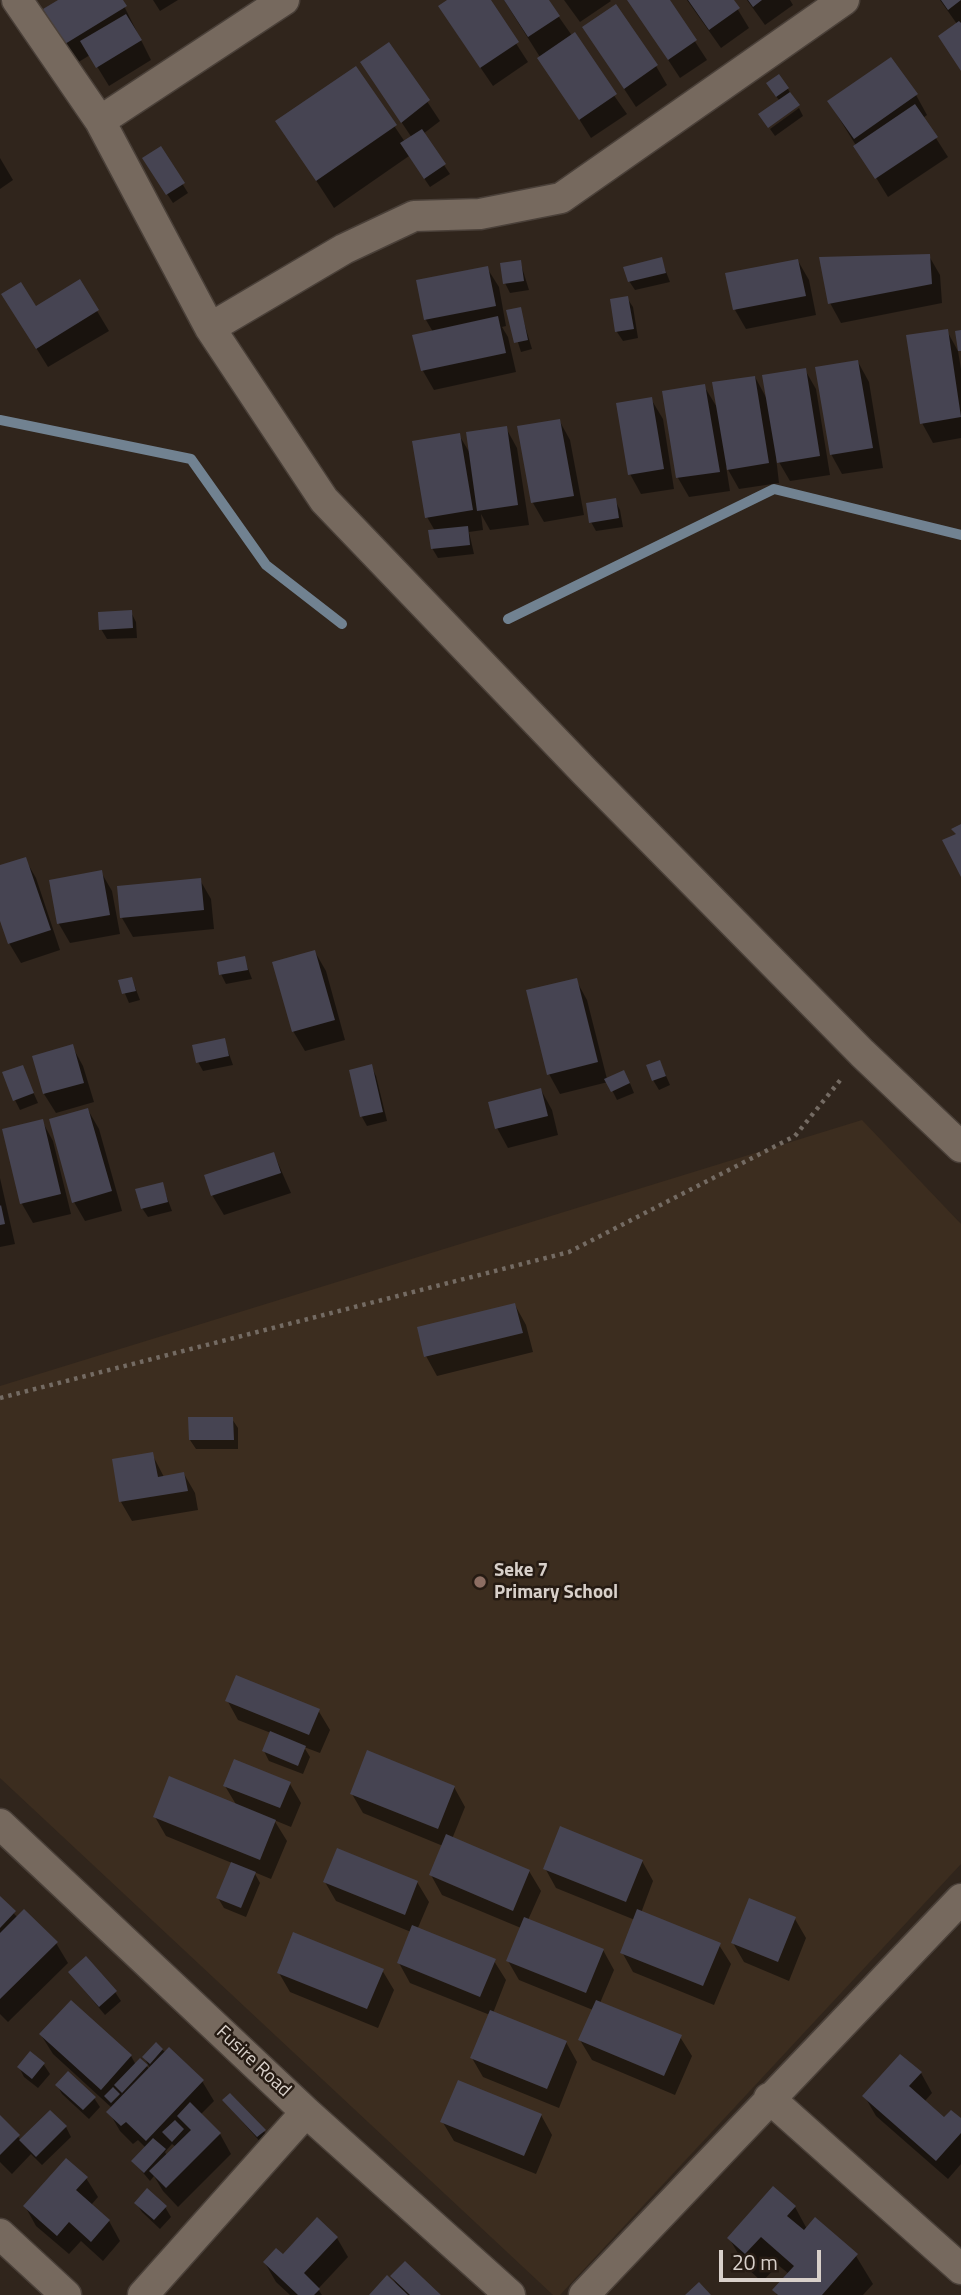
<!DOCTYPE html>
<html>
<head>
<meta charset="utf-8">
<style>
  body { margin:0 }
  #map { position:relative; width:961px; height:2295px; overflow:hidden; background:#30251c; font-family:"Titillium Web",sans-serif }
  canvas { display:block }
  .scale { position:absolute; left:719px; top:2250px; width:102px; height:32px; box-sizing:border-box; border:4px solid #d8d0ca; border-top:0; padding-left:9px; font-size:21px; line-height:24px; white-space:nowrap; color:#d8d0ca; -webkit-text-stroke:5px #261b13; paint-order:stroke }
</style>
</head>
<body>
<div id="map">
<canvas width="961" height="2295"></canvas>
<div class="scale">20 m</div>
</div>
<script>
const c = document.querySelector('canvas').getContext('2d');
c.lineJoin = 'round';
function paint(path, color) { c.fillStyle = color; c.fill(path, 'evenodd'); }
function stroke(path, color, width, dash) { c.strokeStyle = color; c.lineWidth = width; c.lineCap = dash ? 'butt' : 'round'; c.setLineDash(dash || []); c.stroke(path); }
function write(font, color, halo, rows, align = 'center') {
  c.font = font + ' "Titillium Web",sans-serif'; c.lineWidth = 5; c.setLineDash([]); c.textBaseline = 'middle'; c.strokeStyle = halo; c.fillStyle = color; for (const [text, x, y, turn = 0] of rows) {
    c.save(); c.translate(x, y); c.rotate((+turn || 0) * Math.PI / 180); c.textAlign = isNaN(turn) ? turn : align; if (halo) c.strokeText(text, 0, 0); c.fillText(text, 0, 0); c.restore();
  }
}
paint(new Path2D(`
  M862 1120 961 1224V1864L560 2295H553L0 1778V1386Z`), '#3c2d1f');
paint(new Path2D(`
  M61 0H121L151 60 109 86 90 55 77 63 56 29Z
  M153 0H178L160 11Z
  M450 0H488L528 62 493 86 452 26Z
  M504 0H547L627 114 591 138Z
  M564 0H610L611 1 580 22Z
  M629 0H668L707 60 680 78Z
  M687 0H732L749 28 721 48Z
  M747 0H790L793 5 765 25Z
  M940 0H961V70L957 24Z
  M584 28 656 66 667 85 636 107Z
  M389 44 440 121 423 134 450 174 430 187 409 156 334 208 278 122 356 69 405 142 412 138 374 81Z
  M891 59 916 95 927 115 923 118 948 157 888 197 829 102Z
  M778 76 788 89 793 98 780 101 773 93Z
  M799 108 803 116 775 136 770 129Z
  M161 149 188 193 173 203 150 168Z
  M0 158 13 180 0 189Z
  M929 256 940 275 942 303 841 323 830 303Z
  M661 259 670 282 635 290 629 281Z
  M520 261 529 290 510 293 505 283Z
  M798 261 809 280 816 315 746 329 735 310Z
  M487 268 499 287 506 326 502 327 508 337 516 372 434 390 423 371 415 336 433 332 426 320 418 281Z
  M79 281 109 331 48 367 15 314 35 309Z
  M627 298 633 307 638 338 623 341 617 332Z
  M520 309 532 349 521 352 508 311Z
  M947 331 958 351 961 369V438L933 443 922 423Z
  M858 362 869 382 883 468 842 474 831 454Z
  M805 370 816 389 830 475 790 481 776 457 779 483 739 489 726 466 730 491 689 497 678 478 664 392 704 386 718 409 755 377 768 401Z
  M651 399 663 419 674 489 641 494 630 474Z
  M559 420 570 440 584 515 544 522 533 503Z
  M506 428 517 448 529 525 490 530 481 514 483 530 469 532 474 554 438 558 432 548 435 531 427 517 459 435 471 455Z
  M615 500 620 510 623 527 596 531 591 522Z
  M131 612 136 622 137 638 107 639 101 629Z
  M25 859 36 878 60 950 21 963 9 943 0 915V867Z
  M101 872 112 891 120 934 70 943 59 924 51 881Z
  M200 880 211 899 214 929 133 937 122 918Z
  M315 952 326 971 345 1040 305 1051 293 1031Z
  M244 958 252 979 226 984 221 974Z
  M132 979 140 1000 129 1003 120 982Z
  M576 980 587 1000 607 1079 629 1081 634 1093 617 1100 608 1082 560 1094 549 1074Z
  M224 1040 233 1065 203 1071 198 1062Z
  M72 1046 83 1066 94 1102 56 1113 44 1094Z
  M660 1062 670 1085 659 1090 653 1080Z
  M371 1066 376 1076 387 1121 367 1126 362 1117 351 1071Z
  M22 1067 38 1103 20 1110 15 1100Z
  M541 1090 552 1110 558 1135 508 1148 497 1128Z
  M88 1110 99 1129 122 1211 85 1221 74 1202Z
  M42 1121 53 1141 71 1214 33 1223 22 1204Z
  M274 1154 291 1193 224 1215 212 1195Z
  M0 1178 15 1244 0 1247Z
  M162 1184 172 1211 148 1217 142 1208Z
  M515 1305 526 1325 533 1352 437 1376 426 1356Z
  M232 1419 238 1428V1449H196L190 1440Z
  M152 1454 164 1477 184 1474 195 1493 198 1510 132 1521 121 1502Z
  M227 1700 318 1710 330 1730 320 1753 304 1747 310 1757 303 1774 269 1761 264 1751 271 1733 238 1720Z
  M290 1784 301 1803 291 1827 274 1820 287 1841 271 1879 254 1872 260 1883 246 1917 224 1908 218 1898 232 1863 166 1836 155 1817 237 1806 225 1786Z
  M454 1787 465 1807 452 1839 529 1871 541 1891 528 1920 603 1950 614 1970 600 2003 680 2037 692 2056 675 2095 592 2060 580 2040 593 2010 519 1980 508 1961 521 1928 442 1895 431 1875 443 1846 363 1813 352 1794Z
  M642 1861 653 1881 641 1913 719 1945 731 1964 714 2005 633 1972 622 1952 635 1920 556 1888 545 1868Z
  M325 1882H417L429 1902 417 1930 494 1961 506 1980 493 2013 566 2042 577 2062 559 2108 483 2077 472 2058 490 2015 410 1983 399 1963 411 1932 336 1901Z
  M0 1898 18 1918 56 1943 68 1963 8 2022 0 2014Z
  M795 1919 806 1938 789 1981 744 1962 733 1943Z
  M382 1970 394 1990 378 2028 290 1992 279 1973Z
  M70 1973 115 1992 121 2001 105 2015Z
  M71 2002 131 2056 136 2065 140 2061 151 2070 144 2057 156 2045 202 2081 214 2101 200 2115 220 2134 231 2154 178 2207 163 2191 154 2176 150 2181 134 2162 146 2148 138 2140 133 2144 120 2131 109 2112 112 2108 53 2054 41 2035ZM172 2144 176 2147 167 2156 165 2152Z
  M30 2054 44 2065 50 2074 38 2088 24 2077 19 2067Z
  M921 2073 932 2093 924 2102 944 2120 961 2121V2164L948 2179 876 2116 865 2097Z
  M57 2085 94 2098 100 2107 89 2119 62 2094Z
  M224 2101 264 2131 269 2140 263 2145Z
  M541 2115 552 2135 536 2174 454 2141 442 2121Z
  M0 2118 21 2140 66 2127 71 2137 42 2165 31 2154 12 2174 0 2162Z
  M86 2178 98 2197 91 2205 109 2221 120 2241 103 2261 81 2241 69 2254 36 2226 25 2206Z
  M136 2203 165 2207 171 2217 160 2229 142 2212Z
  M795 2207 807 2229 856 2256 873 2284 863 2295H777L774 2290 789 2274 778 2265 762 2282 746 2267 729 2238Z
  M337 2238 348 2257 318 2289 322 2295H290L276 2282 265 2263Z
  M392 2277 438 2295H371L398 2287Z`), '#0007');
stroke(new Path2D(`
  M0 420 191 459 266 565 342 624
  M508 619 774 489 961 535`), '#718291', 10);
paint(new Path2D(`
  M58 0H123L127 6 65 44 43 9Z
  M447 0H491L519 42 480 68 438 6Z
  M504 0H549L560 16 528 37Z
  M627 0H670L697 40 668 60Z
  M688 0H734L740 8 709 30Z
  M748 0H762L753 7Z
  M941 0H961L948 10Z
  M616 4 658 65 624 89 582 27Z
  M126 14 142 40 96 68 80 41Z
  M959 21 961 23V71L938 36Z
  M575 32 617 94 579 120 537 58Z
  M389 42 430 100 401 123 360 62Z
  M891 57 918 94 854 139 827 101Z
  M356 66 397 125 316 181 275 121Z
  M779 74 789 88 776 97 766 83Z
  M790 92 800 105 768 128 758 114Z
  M915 104 938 137 875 179 853 146Z
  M422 129 446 164 424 179 400 143Z
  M161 146 185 183 166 195 142 158Z
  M930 254 932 284 828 304 819 257Z
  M662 257 666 273 628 282 623 267Z
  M798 259 806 296 733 310 725 273Z
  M521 260 524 281 503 284 500 263Z
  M488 266 496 306 424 320 416 280Z
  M80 279 99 310 36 349 1 294 21 282 36 306Z
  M628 296 634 329 615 332 610 299Z
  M521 307 528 340 514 343 506 310Z
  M498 316 506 353 421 371 412 335Z
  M948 329 961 417 920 424 906 335Z
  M961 330V351H958L955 331Z
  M858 360 873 448 830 455 815 367Z
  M806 368 820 456 777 463 762 375Z
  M755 376 769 463 727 470 712 382Z
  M705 384 720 472 676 478 662 391Z
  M652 397 664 469 628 475 616 403Z
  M560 419 574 496 531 503 517 426Z
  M507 426 518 505 477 511 466 432Z
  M460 433 473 510 425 518 412 441Z
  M616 498 619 518 589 523 586 503Z
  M468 526 470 545 431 549 428 530Z
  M132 610 133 628 99 630 98 612Z
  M961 824V877L942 840 956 834 951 829Z
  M26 857 51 930 8 944 0 921V865Z
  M102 870 110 915 57 924 49 880Z
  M201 878 204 910 120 918 117 886Z
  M315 950 335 1020 292 1032 272 962Z
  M245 956 248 970 219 975 217 962Z
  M132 977 136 991 122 994 118 980Z
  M577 978 598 1062 547 1075 526 990Z
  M225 1038 229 1056 196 1063 192 1045Z
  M73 1044 84 1083 43 1094 32 1056Z
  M660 1060 666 1076 652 1081 646 1065Z
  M372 1064 383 1112 360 1117 349 1070Z
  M23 1065 34 1093 13 1101 2 1072Z
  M624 1070 630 1083 611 1092 604 1079Z
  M541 1088 548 1116 495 1129 488 1102Z
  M88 1108 112 1191 72 1203 49 1119Z
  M43 1119 61 1194 20 1204 2 1129Z
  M274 1152 281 1173 211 1196 204 1175Z
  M163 1182 168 1202 141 1209 135 1189Z
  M1 1205 5 1224 0 1225V1206Z
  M515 1303 523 1333 424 1357 417 1327Z
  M188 1417H233L234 1440H189Z
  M153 1452 158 1477 184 1472 188 1491 119 1502 112 1459Z
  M236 1675 320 1709 309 1735 225 1701Z
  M270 1731 306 1746 298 1766 262 1751Z
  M367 1750 455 1786 438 1829 350 1794Z
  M234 1759 291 1782 280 1808 223 1786Z
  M169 1776 276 1820 260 1860 153 1817Z
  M560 1826 643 1860 626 1902 543 1869Z
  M446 1834 530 1870 513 1911 429 1875Z
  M337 1848 418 1881 405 1915 323 1882Z
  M231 1862 256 1872 241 1908 216 1898Z
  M0 1896 16 1911 0 1928Z
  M749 1898 796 1917 778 1962 731 1943Z
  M24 1909 58 1942 0 1999V1933Z
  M637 1909 721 1943 703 1986 620 1953Z
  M524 1917 604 1949 586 1993 506 1961Z
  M412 1925 496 1959 480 1997 397 1963Z
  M293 1932 384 1969 367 2009 277 1973Z
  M86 1956 117 1991 99 2007 68 1972Z
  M71 2000 132 2055 101 2090 39 2034Z
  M596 2000 682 2035 664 2076 578 2040Z
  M490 2010 567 2041 547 2089 470 2058Z
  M156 2042 163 2049 150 2064 142 2057Z
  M169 2047 204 2080 146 2141 126 2122 121 2126 106 2112Z
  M30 2051 45 2063 32 2079 17 2067Z
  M900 2054 922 2072 909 2086 944 2117 951 2110 961 2118V2133L936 2161 862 2096Z
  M140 2058 148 2065 122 2093 114 2085Z
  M68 2071 96 2097 83 2110 55 2085Z
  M458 2080 542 2114 524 2156 440 2122Z
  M113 2087 120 2094 111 2103 104 2096Z
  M230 2093 266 2130 257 2137 222 2100Z
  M190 2102 221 2133 166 2188 149 2171 191 2130 177 2116Z
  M50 2110 67 2126 36 2157 19 2140Z
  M0 2115 20 2135 0 2155Z
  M175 2120 184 2129 172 2142 162 2132Z
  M153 2138 166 2149 144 2173 131 2161Z
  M66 2158 88 2177 76 2190 110 2220 91 2242 69 2222 57 2236 23 2206Z
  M773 2186 796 2206 787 2216 804 2230 815 2217 858 2254 822 2295H778L772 2290 794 2266 761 2237 745 2254 727 2238Z
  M147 2188 167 2206 154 2220 134 2203Z
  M317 2217 338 2237 304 2273 320 2289 314 2295H298L263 2262 276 2248 283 2254Z
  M405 2261 441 2295H410L390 2276Z
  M387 2275 408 2295H369Z
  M699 2282 711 2295H685Z`), '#464452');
const street = new Path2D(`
  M17 0 100 121 210 328 324 500 585 772 862 1053 961 1147
  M100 121 284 0
  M210 328 344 249 414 216 480 214 561 198 844 0
  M0 1824 306 2112 510 2295
  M769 2098 961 2269
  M0 2234 66 2295
  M143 2295 306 2112
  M584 2295 961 1899`);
stroke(street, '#4a4039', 33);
stroke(new Path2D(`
  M0 1398 569 1252 795 1136 842 1078`), '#746b63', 4.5, [3.5, 5]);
stroke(street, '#76695e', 30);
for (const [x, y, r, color] of [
  [480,1582,7,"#8d6e63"]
]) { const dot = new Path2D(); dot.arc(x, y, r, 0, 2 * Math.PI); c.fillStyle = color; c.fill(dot); stroke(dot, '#261b13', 2.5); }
write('bold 19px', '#d8d0ca', '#261b13', [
  ["Seke 7",494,1571],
  ["Primary School",494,1593]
], 'left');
write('19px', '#d8d0ca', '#261b13', [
  ["Fusire Road",253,2062,43]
]);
</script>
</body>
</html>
